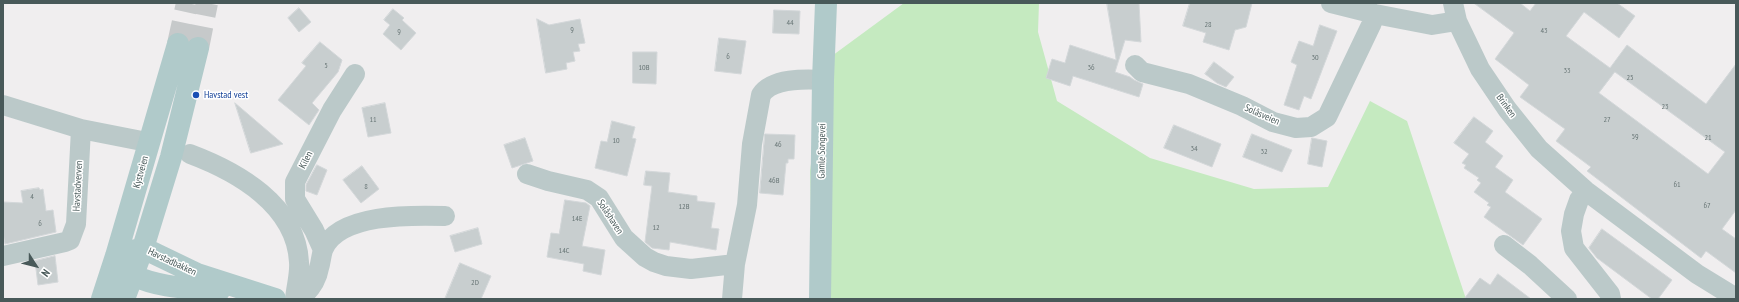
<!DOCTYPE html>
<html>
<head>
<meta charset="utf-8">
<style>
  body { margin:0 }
  #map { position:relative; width:1739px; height:302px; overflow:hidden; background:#f0eeef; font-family:"PT Sans Narrow",sans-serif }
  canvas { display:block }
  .frame { position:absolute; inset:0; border:4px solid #485959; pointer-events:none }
  .north { position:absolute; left:16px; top:246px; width:40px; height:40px; -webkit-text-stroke:3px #fff; paint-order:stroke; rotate:126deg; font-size:11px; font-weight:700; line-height:16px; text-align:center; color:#485959 }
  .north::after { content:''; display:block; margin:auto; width:14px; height:18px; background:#485959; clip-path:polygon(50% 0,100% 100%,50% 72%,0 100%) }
</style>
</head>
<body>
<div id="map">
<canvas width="1739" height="302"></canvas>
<div class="frame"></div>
<div class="north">N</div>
</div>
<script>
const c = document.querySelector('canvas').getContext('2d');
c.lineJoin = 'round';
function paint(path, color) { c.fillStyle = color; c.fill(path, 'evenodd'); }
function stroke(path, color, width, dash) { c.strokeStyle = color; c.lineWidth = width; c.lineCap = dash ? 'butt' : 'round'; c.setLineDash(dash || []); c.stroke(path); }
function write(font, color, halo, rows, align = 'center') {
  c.font = font + ' "PT Sans Narrow",sans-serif'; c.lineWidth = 3; c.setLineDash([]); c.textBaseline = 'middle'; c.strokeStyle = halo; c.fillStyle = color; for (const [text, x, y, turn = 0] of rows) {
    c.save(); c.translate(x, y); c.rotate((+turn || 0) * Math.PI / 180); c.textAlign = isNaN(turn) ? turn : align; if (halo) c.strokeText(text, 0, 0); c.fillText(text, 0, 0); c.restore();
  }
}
paint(new Path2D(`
  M904 3H1039L1038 32 1057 101 1150 158 1254 189 1328 187 1370 101 1407 121 1466 299H813L810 171 825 61Z`), '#c5eac0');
const building = new Path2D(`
  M1107 3H1139L1141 42 1125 40 1115 72 1130 77 1134 80 1143 84 1139 97 1073 76 1070 86 1046 78 1052 59 1065 63 1070 45 1116 60Z
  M1190 3H1252L1246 27 1235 30 1229 50 1203 42 1206 33 1183 26Z
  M1474 3H1520L1530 11 1536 3H1617L1635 16 1619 38 1584 12 1566 36 1610 68 1627 45 1706 104 1736 64V210L1722 229 1736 239V273L1706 251 1701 258 1587 171 1591 167 1556 141 1565 129 1520 97 1529 85 1495 59 1514 33ZM1615 72 1725 152 1708 174 1599 93Z
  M299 8 311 22 299 32 288 18Z
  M393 9 404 18 402 20 416 33 401 50 383 34 390 25 384 20Z
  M774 10 800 11 799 34 773 33Z
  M537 19 549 25 580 19 585 43 578 44 580 51 573 52 575 61 566 63 567 69 546 73Z
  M1320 25 1337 31 1311 99 1304 96 1299 110 1284 105 1297 65 1291 62 1299 41 1313 46Z
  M719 38 746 41 741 74 715 71Z
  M320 42 342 60 338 72 312 103 319 110 309 125 278 100 306 66 302 63Z
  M633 52H657L656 84 633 83Z
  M1214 62 1234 77 1226 87 1217 83 1205 74Z
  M235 103 283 144 251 153Z
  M385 103 391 133 368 137 362 108Z
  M1474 117 1493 131 1485 142 1503 156 1495 167 1513 180 1505 192 1542 219 1523 245 1484 217 1491 207 1487 205 1489 203 1474 192 1481 183 1477 180 1479 178 1464 168 1466 165 1462 163 1469 154 1454 143Z
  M612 121 635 127 632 138 636 139 627 176 595 168 601 141 607 142Z
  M1174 125 1221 144 1212 167 1164 148Z
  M765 134 795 135 794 159H788V163H786L783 195 760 193Z
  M1252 134 1292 150 1282 172 1243 157Z
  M525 138 533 161 512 168 504 145Z
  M1312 138 1327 141 1322 167 1308 164Z
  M317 165 327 170 317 195 306 191V185Z
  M362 166 379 189 361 203 343 180Z
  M646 171 670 173 668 192 697 196V201L715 203 711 228 719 229 716 250 670 242 669 250 652 248 645 242 652 186 644 185Z
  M39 188 40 190 43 189 46 211 53 210 56 232 5 244 3 233V202L23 203 21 191Z
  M565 200 586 203 590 206 582 246 605 250 601 275 583 271 584 264 547 257 551 233 559 234Z
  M478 228 482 244 455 252 450 236Z
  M1602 229 1672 280 1658 299H1652L1597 258 1589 248Z
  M55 256 58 282 38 285 35 261Z
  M460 263 491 276 481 299H445Z
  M1498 274 1531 299H1464L1480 278 1490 285Z`);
paint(building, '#c8cecf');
stroke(building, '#d3d7d9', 1);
stroke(new Path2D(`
  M178 44 187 3
  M198 48 207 3`), '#c6c9ca', 22, [22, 11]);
stroke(new Path2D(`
  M1331 3 1375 14 1432 25 1457 21
  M1453 3 1457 21 1480 69 1507 109 1539 149 1586 191 1697 274 1736 298
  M1135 65 1142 72 1189 84 1242 106 1273 122 1296 128 1311 127 1327 117 1371 25 1375 14
  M3 105 81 129 142 141
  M190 154C238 172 296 205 299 262 300 274 296 287 295 299
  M527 174 548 181 587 190 599 198 624 238 645 257 654 262 666 266 691 269 735 264
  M1586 191 1579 200 1574 214 1571 231 1574 248 1610 294 1611 299
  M1504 245 1530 265 1567 299
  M323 250 314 230 295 199V182L332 110 355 74
  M3 256 65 242 70 240 76 224 81 129
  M300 299C309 291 317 280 319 268 321 262 321 256 323 250 338 213 412 215 445 216
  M732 299 735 264 747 205 752 144 761 95C772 78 805 79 823 80`), '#bbc9c9', 20);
stroke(new Path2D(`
  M129 252 143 248 197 274 275 299
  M124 265C127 268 130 274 135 276 159 288 192 288 219 291
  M102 299 116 256 178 44
  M124 299 143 248 171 157 198 48
  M820 299 823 80 826 3`), '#b0caca', 22);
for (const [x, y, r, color] of [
  [196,95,4,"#1a4fb4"]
]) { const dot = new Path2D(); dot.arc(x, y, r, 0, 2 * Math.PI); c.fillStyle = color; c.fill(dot); stroke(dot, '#fff', 1.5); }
write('8px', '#687676', null, [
  ["44",790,23],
  ["28",1208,25],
  ["9",572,30],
  ["43",1544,31],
  ["9",399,32],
  ["6",728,57],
  ["30",1315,58],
  ["5",326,66],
  ["10B",644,68],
  ["36",1091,68],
  ["33",1567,71],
  ["25",1630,78],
  ["23",1665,107],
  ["11",373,120],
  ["27",1607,120],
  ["59",1635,137],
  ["21",1708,138],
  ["10",616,141],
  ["46",778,145],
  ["34",1194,149],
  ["32",1264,152],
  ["46B",774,181],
  ["61",1677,185],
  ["8",366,187],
  ["4",32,197],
  ["67",1707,206],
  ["12B",684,207],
  ["14E",577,219],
  ["6",40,224],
  ["12",656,228],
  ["14C",564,251],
  ["2D",475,283]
]);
write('10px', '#164399', '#fff', [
  ["Havstad vest",204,95]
], 'left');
write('10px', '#485959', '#fff', [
  ["Brinken",1506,106,54],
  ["Solåsveien",1262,115,24],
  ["Gamle Songevei",822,151,-89],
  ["Kilen",306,160,-63],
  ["Kystveien",141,172,-74],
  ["Havstadverven",78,186,-87],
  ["Solåshaven",610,217,57],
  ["Havstadbakken",172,262,25]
]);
</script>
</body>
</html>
